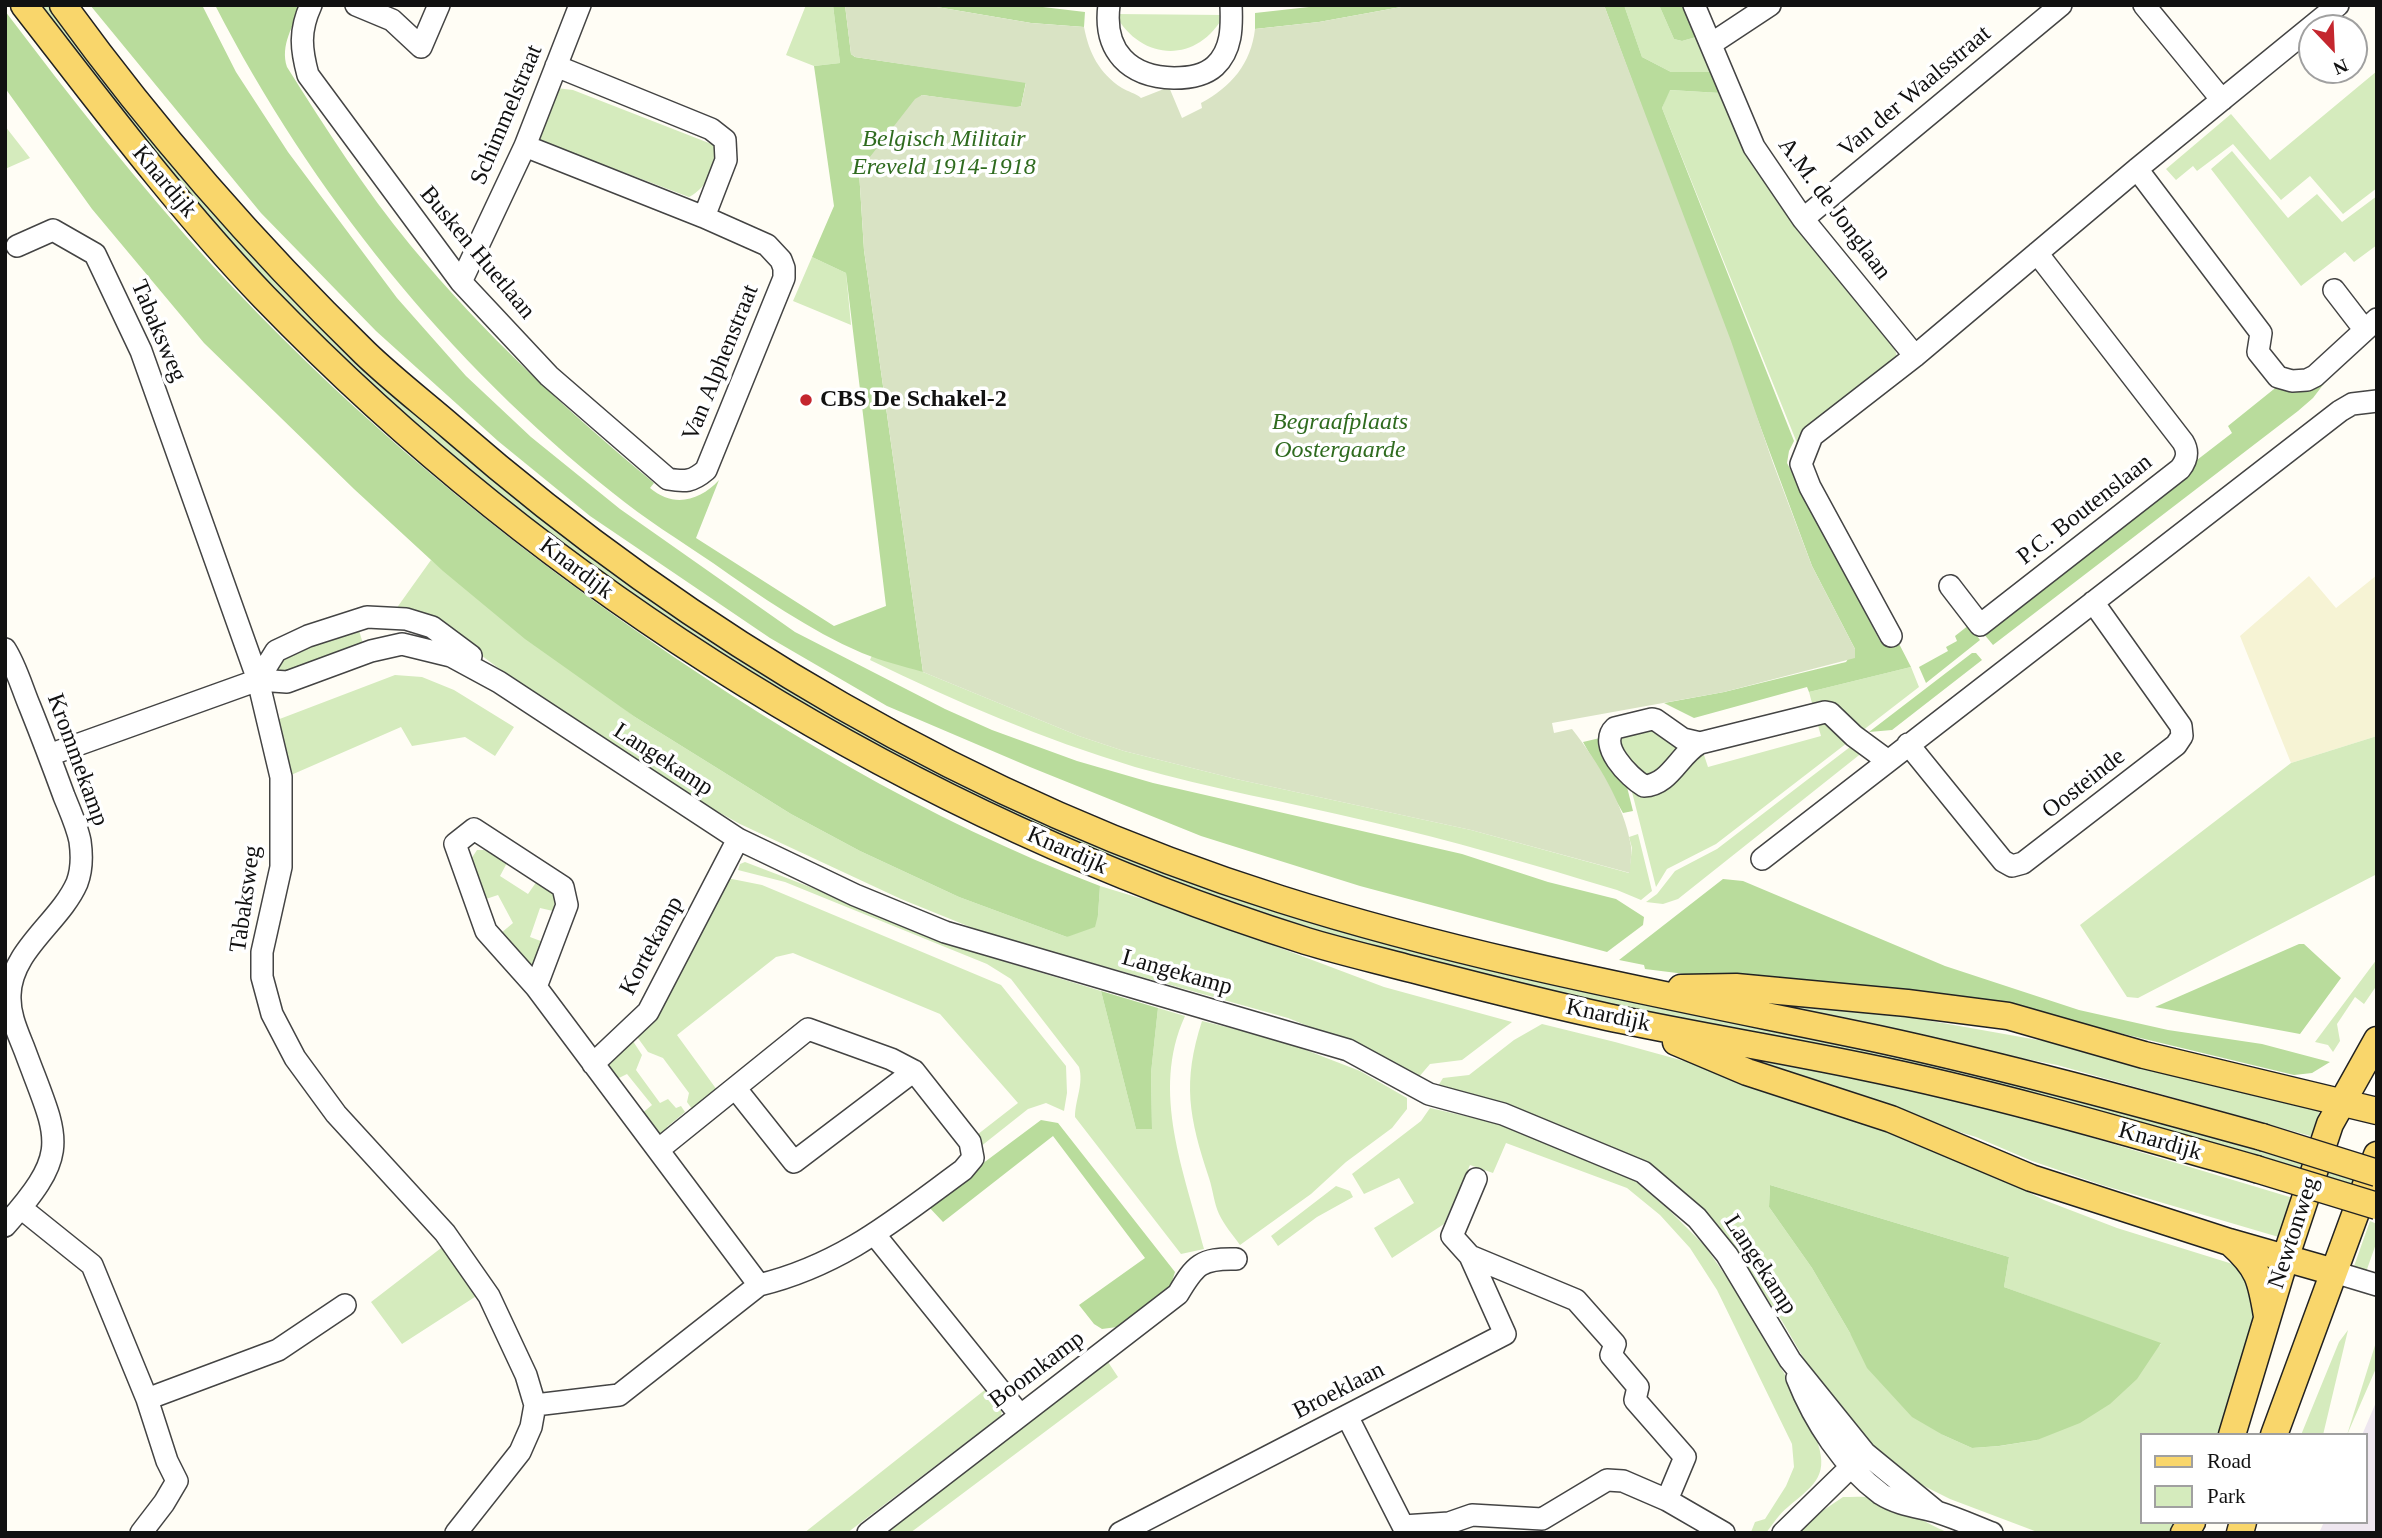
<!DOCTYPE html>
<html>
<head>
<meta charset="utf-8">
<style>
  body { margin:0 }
  #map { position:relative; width:2382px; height:1538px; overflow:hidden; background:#fffdf5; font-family:Georgia,serif }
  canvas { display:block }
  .frame { position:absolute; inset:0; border:7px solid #111; pointer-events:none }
  .legend { position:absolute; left:2140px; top:1433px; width:228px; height:91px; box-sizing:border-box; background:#fff; border:2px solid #a0a0a0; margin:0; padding:9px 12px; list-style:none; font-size:21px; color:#111 }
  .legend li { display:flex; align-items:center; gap:14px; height:35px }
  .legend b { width:35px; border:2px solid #a0a0a0 }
  .north { position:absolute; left:2298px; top:14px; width:70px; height:70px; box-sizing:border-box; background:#fff; border:2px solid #a0a0a0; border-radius:50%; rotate:157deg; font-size:19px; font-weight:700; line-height:28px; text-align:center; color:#111 }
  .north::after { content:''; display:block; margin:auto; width:24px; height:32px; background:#c4262e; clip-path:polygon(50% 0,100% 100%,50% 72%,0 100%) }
</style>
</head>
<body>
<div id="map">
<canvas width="2382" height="1538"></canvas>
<div class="frame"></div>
<ul class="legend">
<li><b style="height:9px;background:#f9d66b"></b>Road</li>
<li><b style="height:19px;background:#d5ebbd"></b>Park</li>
</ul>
<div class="north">N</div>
</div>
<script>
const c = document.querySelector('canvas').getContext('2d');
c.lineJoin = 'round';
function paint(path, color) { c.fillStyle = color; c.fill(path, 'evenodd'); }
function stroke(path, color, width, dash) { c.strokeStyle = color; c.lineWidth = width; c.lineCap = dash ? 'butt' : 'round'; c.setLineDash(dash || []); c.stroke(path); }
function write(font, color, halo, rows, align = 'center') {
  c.font = font + ' Georgia,serif'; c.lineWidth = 7; c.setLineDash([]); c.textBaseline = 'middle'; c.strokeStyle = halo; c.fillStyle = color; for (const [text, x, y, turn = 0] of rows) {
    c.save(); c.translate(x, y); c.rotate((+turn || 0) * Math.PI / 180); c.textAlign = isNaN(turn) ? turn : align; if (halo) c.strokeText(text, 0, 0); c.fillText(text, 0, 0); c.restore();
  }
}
paint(new Path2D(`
  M2377 1400V1533H2319L2324 1522H2366V1435H2362Z`), '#eee6ef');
paint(new Path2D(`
  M2377 575V736L2291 763 2240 636 2309 576 2336 608Z`), '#f6f3d4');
paint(new Path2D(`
  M36 5H50L175 164 364 366 503 487 627 581 1131 855 2088 1102 2266 1150 2377 1184V1197L1314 932 1120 865 820 720 615 589 492 495 351 370 263 280 161 168Z
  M806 5H833L840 63 814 66 786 55Z
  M1624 5H1659L1674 39 1682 41 1696 37 1711 72H1671L1642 57Z
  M1115 14 1224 15C1198 64 1141 62 1115 14Z
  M2377 71V188L2343 214 2310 176 2281 200 2233 144 2197 171 2193 166 2176 180 2166 169 2231 114 2270 160Z
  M556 88 573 90 714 145C718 165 707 188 689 197L538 140Z
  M1669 90 1720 93 1892 341 1897 356 1809 424 1797 443 1662 108Z
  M5 126 30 158 5 169Z
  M2232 151 2288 218 2317 194 2342 222 2377 196V245L2354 262 2345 252 2301 286 2211 169Z
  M812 257 846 273 851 325 793 301Z
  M431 560 635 717 791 814 860 851 959 897 1067 937 1098 915 1100 886 1182 911 1384 987 1512 1022 1462 1060 1430 1064 1418 1078 1375 1053 1288 1018 985 933 901 899 740 824 648 773 588 735 442 626 396 609Z
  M358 627 364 647 284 677 265 676 280 657Z
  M877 644 923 672 1079 736 1124 751 1236 779 1471 830 1629 873 1632 848 1629 837 1638 834 1652 891 1641 900 1617 890C1534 865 1451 840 1367 821 1289 802 1211 789 1135 767 1043 739 956 702 870 660Z
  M1911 667 1919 687 1862 731C1842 716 1843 701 1812 703L1809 692Z
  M395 675 422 677 454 690 514 727 495 756 465 737 412 746 401 727 291 775 277 720Z
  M1822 721 1847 743 1716 844 1667 869 1656 887 1631 788 1703 752 1708 767 1821 736 1817 722Z
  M1652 728 1677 746V751L1657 775 1645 778 1620 749 1619 738Z
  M2377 736V874L2138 998 2127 997 2080 925 2291 763Z
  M1850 747 1863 752 1678 899 1663 904 1646 902 1657 894 1675 871 1717 849Z
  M477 850H484L508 861 500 876 528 894 537 881 552 891 556 899 553 911 540 908 530 937 546 943 537 963 528 965 501 933 513 923 498 895 486 899 471 859Z
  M745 862 1006 962 1101 991 1136 1129H1152L1151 1073 1158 1008 1185 1016C1150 1092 1185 1173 1204 1249L1181 1254 1075 1117C1075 1100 1084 1084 1079 1067L1011 979 987 964 785 882 738 870 740 864Z
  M727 878 762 885 1001 985 1066 1066 1067 1093 1064 1111 1046 1103 1028 1109 980 1147 973 1138 1018 1103 940 1014 793 953 776 957 677 1035 717 1090 692 1109 687 1102 689 1093 663 1058 648 1052 635 1034Z
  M2377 959V985L2364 1004 2355 997 2337 1024 2340 1041 2333 1052 2328 1045 2315 1042Z
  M1737 993 1858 1008 2128 1056 2320 1108 2314 1137 2057 1065 1736 1002Z
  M1202 1021 1280 1040 1360 1071 1407 1098V1109L1392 1128 1346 1162 1311 1194 1240 1245C1233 1235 1224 1225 1219 1214 1214 1203 1213 1190 1209 1178 1189 1117 1182 1083 1202 1021Z
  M1542 1024 1615 1042 1782 1088 1909 1133 2044 1200 2117 1228 2239 1266 2258 1302 2254 1326 2219 1435H2142V1522H2181L2170 1533H2040L1950 1499 1910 1479 1875 1454 1811 1371 1782 1321 1729 1243 1626 1154 1527 1113 1438 1086 1443 1078 1469 1075 1514 1040ZM1770 1185 2009 1257 2004 1287 2161 1344 2037 1440 2000 1446 1972 1448 1943 1435 1850 1333 1812 1268 1769 1207Z
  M1627 1030 1807 1064 2000 1110 2293 1198 2282 1238 2102 1185 2032 1161 1976 1137Z
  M631 1038 642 1055 636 1070 660 1103 668 1099 676 1108 681 1106 685 1112 667 1127 668 1131 658 1136 635 1119 652 1105 627 1074 611 1082 606 1075 607 1056Z
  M1430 1108 1500 1124 1599 1162 1634 1180 1669 1210 1705 1246 1732 1285 1824 1441 1818 1444C1829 1478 1811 1487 1788 1507 1779 1514 1773 1524 1766 1533L1751 1532 1755 1522 1765 1519 1786 1486 1794 1467 1792 1444 1717 1290 1690 1248 1660 1215 1627 1188 1506 1143 1493 1173 1470 1165 1444 1224 1392 1258 1374 1228 1414 1203 1399 1178 1364 1194 1352 1174 1421 1121Z
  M1336 1186 1350 1191 1353 1197 1317 1217 1278 1246 1271 1236Z
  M2370 1221 2377 1224V1241L2366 1272 2353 1269Z
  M445 1245 481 1293 402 1344 371 1302Z
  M2348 1330 2323 1435H2301L2339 1342Z
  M2377 1339V1366L2347 1435Z
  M1106 1359 1118 1377 910 1533H880Z
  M986 1389 1002 1409 1001 1416 847 1533H804Z
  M1843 1497C1852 1497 1863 1496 1872 1498 1899 1505 1923 1522 1949 1533H1797L1803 1524Z`), '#d5ebbd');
paint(new Path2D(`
  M90 5H202L236 72 288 152 397 298 466 376 531 437 620 509 795 632 945 709 992 730 1077 761 1153 783 1462 854 1548 882 1616 899 1644 917 1643 925 1607 952 1360 886 1201 836 1030 767 887 706 770 638 590 516 498 441 376 331 261 213Z
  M215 5H302C293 26 280 45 287 67 326 129 365 190 411 246 484 334 566 410 654 483L650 488C673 508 700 501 719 480L696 538 834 626 886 606 846 273 812 257 834 206 814 66 840 63 833 5H845L851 54 855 57 1026 82 1021 106 1016 108 922 95 859 171 864 250 923 672C903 666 881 661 862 653 809 630 760 596 713 563 679 540 645 519 613 493 448 362 311 192 215 5Z
  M925 5H1026L1085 12 1084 27 1031 23Z
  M1327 5H1412L1319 22 1255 29V13Z
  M1604 5H1624L1642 57 1671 72H1711L1720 93 1670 90 1662 108 1794 441 1789 451 1787 463 1880 641 1894 634 1911 667 1809 692 1807 687 1694 718 1664 703 1724 692 1846 662 1855 649 1812 566Z
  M1659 5H1683L1696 37 1682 41 1674 39Z
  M5 11C71 98 139 185 212 265 333 397 470 513 615 616 767 724 926 820 1100 886L1098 915 1095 927 1067 937 959 897 860 851 791 814 635 717 525 639 443 571 354 489 204 343 92 209 5 88Z
  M2329 377 2313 398 2298 411 1993 645 1983 633 2191 473 2197 460 2232 433 2228 426 2279 385Z
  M1969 625 1980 640 1926 683 1919 667 1948 651 1946 647 1957 641 1955 636Z
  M1972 653H1976L1982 660 1892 730 1869 732Z
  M1600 738 1603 751 1626 783 1633 811 1623 813 1583 742Z
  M1723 879 1743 881 1945 966 2079 1010 2168 1030 2262 1044 2330 1062 2312 1073 2294 1075 2078 1023 1645 969 1644 965 1619 960Z
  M2299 944H2304L2341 978 2300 1034 2155 1007Z
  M1101 991 1158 1008 1151 1073 1152 1129H1136Z
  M1041 1120 1058 1123 1175 1272 1171 1285 1117 1327 1102 1329 1094 1324 1079 1305 1145 1258 1053 1136 943 1222 927 1205Z
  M1770 1185 2009 1257 2004 1287 2161 1343 2137 1379 2110 1404 2080 1423 2037 1440 1999 1446 1972 1448 1943 1435 1912 1417 1867 1368 1850 1333 1812 1268 1769 1207Z`), '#b9dc9c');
paint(new Path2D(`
  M845 5H925L1031 23 1084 27C1089 53 1099 73 1122 88 1128 92 1136 93 1141 98L1169 87 1182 118 1202 108 1201 103C1231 87 1251 64 1255 29L1319 22 1412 5H1604L1731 341 1773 463 1812 566 1855 649V658L1724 692 1552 723 1554 733 1572 729C1598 762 1624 804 1631 846 1632 854 1630 864 1630 873L1471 830 1236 779 1124 751 1079 736 923 672 864 250 859 171 915 99 922 95 1016 107 1021 106 1026 83 855 57 851 54Z`), '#d9e3c4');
const minor = new Path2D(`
  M311 5C299 31 301 49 308 75L461 282 549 376 668 479C685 482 692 482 706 470L784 278V268L781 260 767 245 704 217 525 146
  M356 5 392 20 421 47 439 5
  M1109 5C1103 51 1129 77 1174 78 1188 78 1204 76 1215 66 1232 50 1232 27 1231 5
  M1694 5 1754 147 1803 219 1915 356
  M2144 5 2222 100
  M1711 44 1770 5
  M556 66 711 129 725 140 726 160 704 217
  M2137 169 2261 333 2258 352 2278 377 2292 381 2307 380 2315 376 2377 319
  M1803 219 2061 5
  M17 246 53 230 95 254 141 351 258 680 281 777V867L262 952V977L272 1014 295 1058 336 1114 445 1233 489 1296 526 1375 535 1405 531 1427 520 1452 456 1533
  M461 282 525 146 580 5
  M2334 290 2364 329
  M1950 586 1980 625 2180 469C2187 460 2189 452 2183 442L2037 253
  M1891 636 1810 487 1801 464 1812 436 1915 356 2137 169 2338 5
  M5 649C16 666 22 688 30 707 42 737 53 766 64 796 70 811 77 826 80 841 82 855 82 870 77 883 60 922 11 950 10 995 9 1015 18 1033 25 1051 58 1140 73 1150 5 1226
  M258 680 276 651 308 636 367 617 406 619 432 627 471 656
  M1652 719 1656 720 1683 739 1700 743C1679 754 1670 785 1644 786 1629 777 1597 745 1615 728Z
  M1700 743 1825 712 1830 713 1854 736 1888 761
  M1908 744 2003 861 2012 866 2023 863 2176 745 2182 736 2181 726 2093 602
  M49 755 258 680 287 682 371 651 402 644 451 656 499 682 738 839 855 895 945 932 1348 1050 1429 1094 1503 1114 1643 1172 1697 1218 1727 1255 1790 1360 1865 1453 1937 1512
  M1762 859 2340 411 2352 404 2377 401
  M593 1064 648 1012 738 839
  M736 1089 794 1162 914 1071
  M658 1150 808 1029 891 1059 914 1071 970 1142 973 1158 963 1170C896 1219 842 1265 759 1285
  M21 1208 92 1265 147 1399 167 1461 177 1481 164 1503 141 1533
  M875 1235 1020 1415
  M1470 1256 1576 1300 1615 1344 1611 1355 1638 1387 1635 1400 1685 1457 1667 1500
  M2334 1272 2377 1285
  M1797 1378C1814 1421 1843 1466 1881 1494 1898 1505 1919 1507 1937 1512 1956 1518 1974 1526 1992 1533
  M147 1399 278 1350 345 1305
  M535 1405 619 1395 759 1285 536 987 567 905 563 887 474 829 455 844 486 931 536 987
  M1347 1416 1403 1526 1449 1523 1472 1515 1542 1519 1607 1480 1623 1481 1667 1500 1724 1533
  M868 1533 1178 1294C1195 1265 1201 1258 1236 1259
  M1120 1533 1505 1334 1470 1256 1452 1236 1476 1179
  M1783 1533 1861 1457`);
const major = new Path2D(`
  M24 5C101 104 177 206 264 297 550 593 913 817 1306 941 1339 951 1373 959 1407 968 1478 986 1549 1005 1622 1020 1703 1037 1784 1050 1865 1067 1997 1094 2126 1132 2256 1169
  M63 5C153 129 255 246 365 353 392 379 423 403 452 428 692 637 975 803 1280 899 1476 961 1677 997 1878 1039 2007 1067 2135 1102 2262 1137
  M1681 988 1736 987 1907 1003 2008 1016 2144 1055 2377 1111
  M1676 1042 1747 1072 1891 1119 2031 1178 2229 1242 2334 1272
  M2231 1243C2259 1268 2261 1280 2267 1316
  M2232 1435 2285 1259 2330 1124 2377 1040
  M2274 1435 2377 1155
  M2184 1533 2192 1522
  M2240 1533 2243 1522`);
stroke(minor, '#444', 24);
stroke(major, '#222', 29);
stroke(minor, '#fff', 21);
stroke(major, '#f9d66b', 26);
const majorBridge = new Path2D(`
  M2262 1137 2377 1173
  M2256 1169 2377 1206`);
stroke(majorBridge, '#222', 29, []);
stroke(majorBridge, '#f9d66b', 26);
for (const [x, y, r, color] of [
  [806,400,7,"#c4262e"]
]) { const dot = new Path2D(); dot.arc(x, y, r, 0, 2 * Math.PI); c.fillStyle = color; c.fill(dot); stroke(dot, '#fff', 2.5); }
write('24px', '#111', '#fff', [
  ["Van der Waalsstraat",1915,92,-40],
  ["Schimmelstraat",507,115,-67],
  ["Knardijk",164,182,50],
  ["A.M. de Jonglaan",1834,209,53],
  ["Busken Huetlaan",477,253,50],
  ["Tabaksweg",158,331,67],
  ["Van Alphenstraat",721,363,-68],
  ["P.C. Boutenslaan",2085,510,-38],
  ["Knardijk",576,569,37],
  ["Krommekamp",77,760,70],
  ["Langekamp",663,760,33],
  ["Oosteinde",2084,784,-38],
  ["Knardijk",1067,851,24],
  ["Tabaksweg",246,899,-82],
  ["Kortekamp",652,946,-62],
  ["Langekamp",1177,973,16],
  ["Knardijk",1608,1016,12],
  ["Knardijk",2160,1142,16],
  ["Newtonweg",2294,1233,-72],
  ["Langekamp",1760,1265,57],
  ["Boomkamp",1037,1370,-37],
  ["Broeklaan",1339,1391,-27]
]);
write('italic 24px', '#2f6b1f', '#fff', [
  ["Belgisch Militair",944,140],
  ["Ereveld 1914-1918",944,168],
  ["Begraafplaats",1340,423],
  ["Oostergaarde",1340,451]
]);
write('bold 24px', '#111', '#fff', [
  ["CBS De Schakel-2",820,400]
], 'left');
</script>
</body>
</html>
